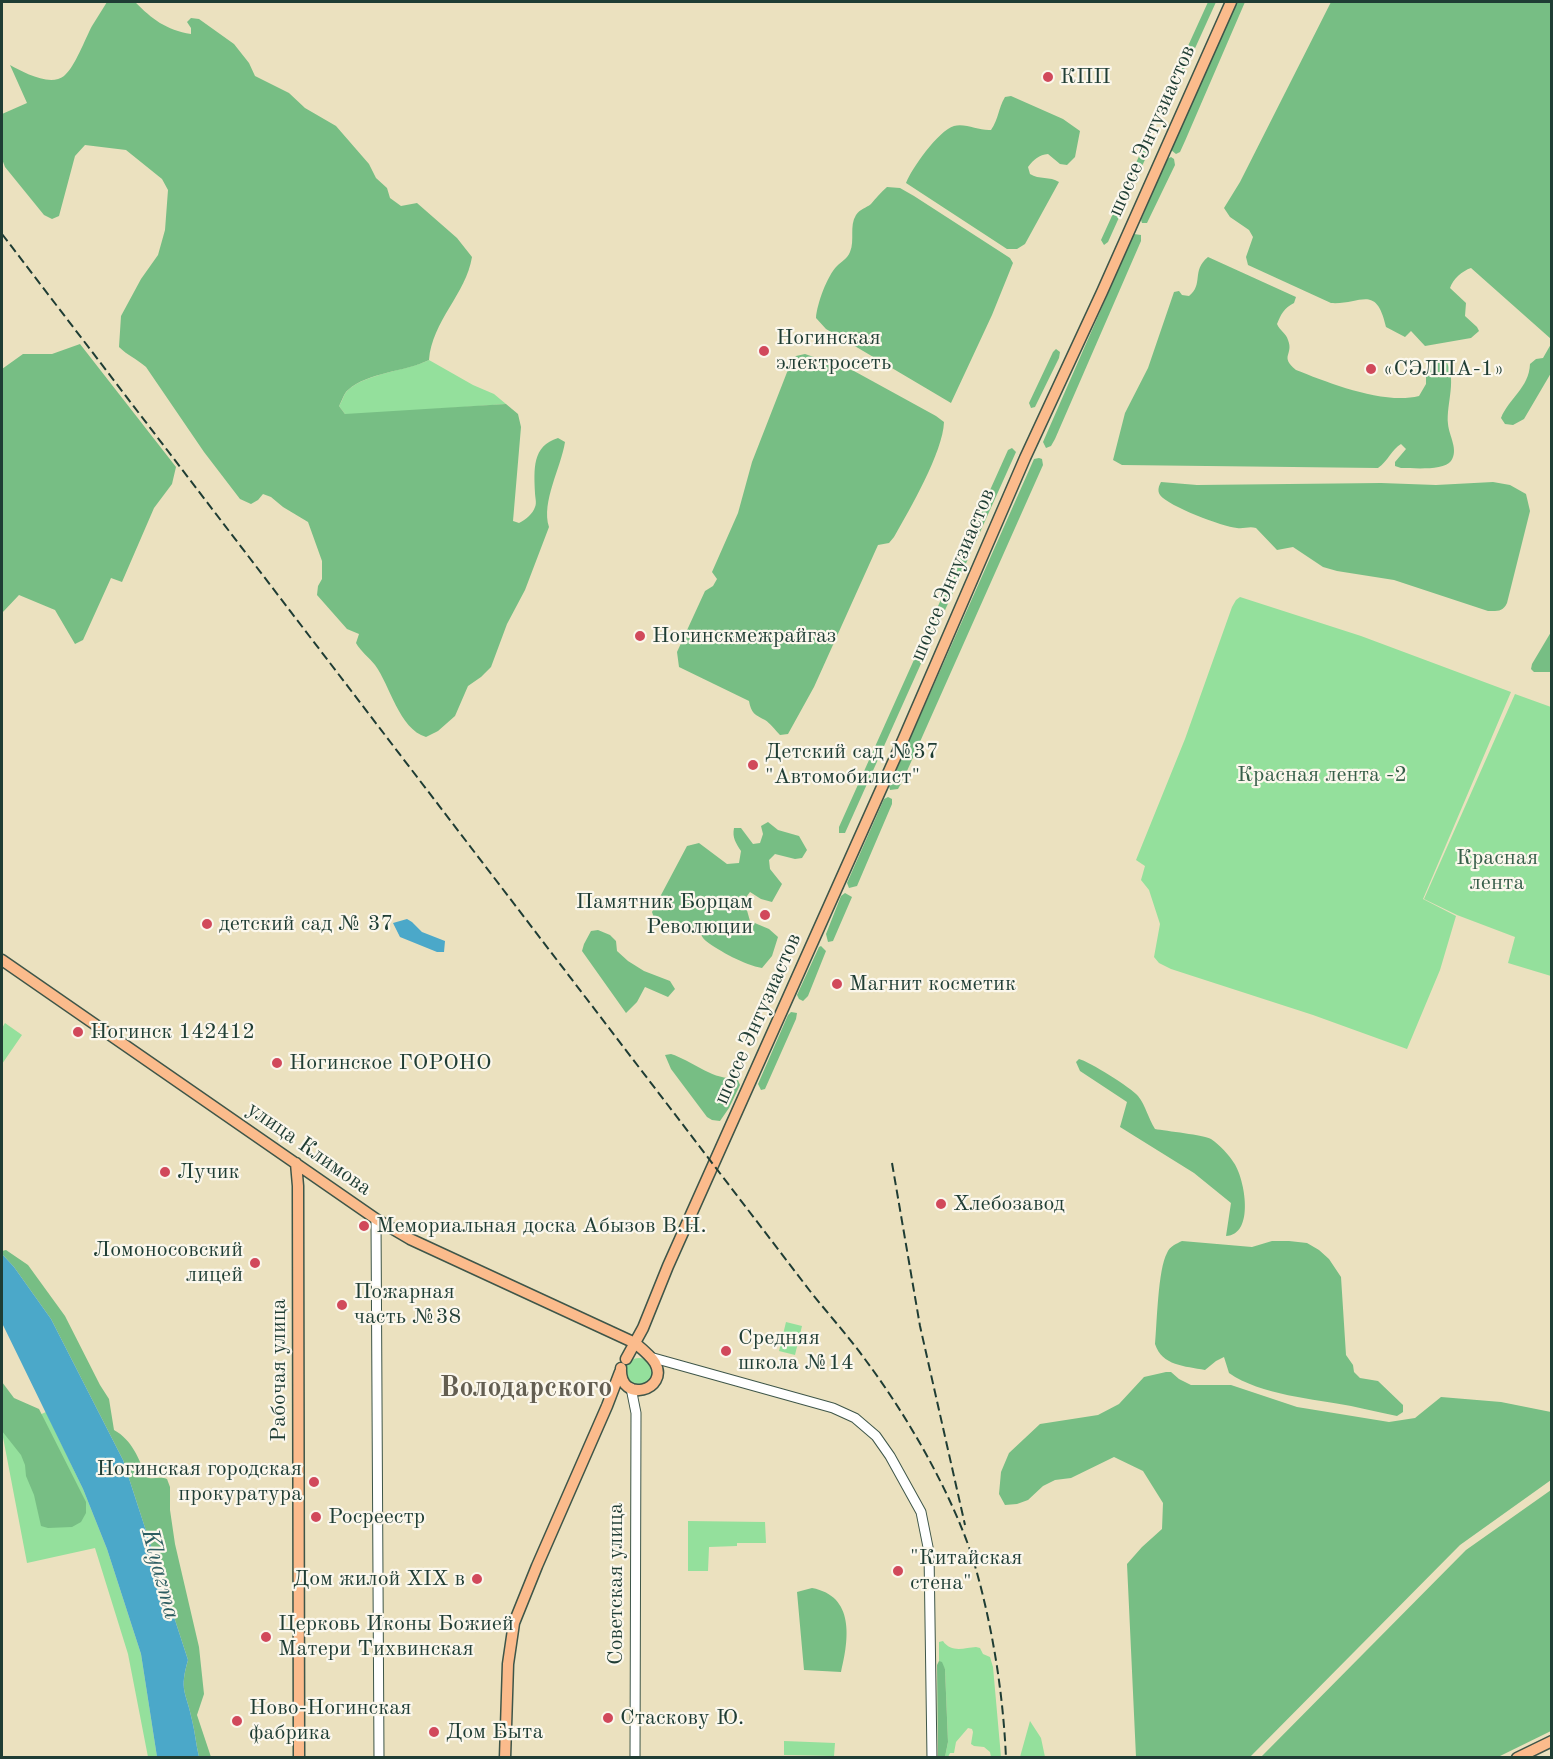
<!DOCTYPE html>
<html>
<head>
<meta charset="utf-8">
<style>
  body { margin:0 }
  #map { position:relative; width:1553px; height:1759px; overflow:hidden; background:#ebe1bf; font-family:"Old Standard TT",serif }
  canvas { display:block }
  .frame { position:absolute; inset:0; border:3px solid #1f3d34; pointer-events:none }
</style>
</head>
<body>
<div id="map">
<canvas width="1553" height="1759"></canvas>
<div class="frame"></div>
</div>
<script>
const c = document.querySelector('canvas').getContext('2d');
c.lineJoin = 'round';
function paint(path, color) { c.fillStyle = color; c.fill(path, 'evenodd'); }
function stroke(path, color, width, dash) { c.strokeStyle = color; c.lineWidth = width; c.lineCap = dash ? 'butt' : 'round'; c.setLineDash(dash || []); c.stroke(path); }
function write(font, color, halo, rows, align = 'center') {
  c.font = font + ' "Old Standard TT",serif'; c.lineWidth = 4.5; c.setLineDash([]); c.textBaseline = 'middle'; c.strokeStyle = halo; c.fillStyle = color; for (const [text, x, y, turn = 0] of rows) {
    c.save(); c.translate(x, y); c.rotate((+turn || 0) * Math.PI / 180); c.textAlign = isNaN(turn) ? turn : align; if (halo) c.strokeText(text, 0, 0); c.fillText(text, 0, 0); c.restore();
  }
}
paint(new Path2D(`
  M429 360 473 385 494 394 506 404 355 415 345 414 339 406C342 402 344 393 348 390 367 373 406 371 429 360Z
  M1240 597 1361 636 1511 692 1423 899 1456 916 1440 970 1407 1049 1313 1015 1171 969 1159 963 1154 957 1160 924 1149 890 1141 880 1145 866 1136 860 1185 739 1232 607 1236 600Z
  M1515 694 1551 707V976L1508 963 1515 937 1457 915 1424 899Z
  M5 1023 22 1035 2 1064V1028Z
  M786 1322 802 1326 795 1355 779 1351Z
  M625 1372a14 14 0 1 1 28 0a14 14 0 1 1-28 0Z
  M46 1412 83 1489 107 1549 141 1654 157 1757H148L128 1654 95 1548 27 1563 2 1432Z
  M688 1521 765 1522 766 1543H737V1546L709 1547 708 1571H688Z
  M943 1641C951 1653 964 1648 976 1647L980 1648 983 1654 990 1657 993 1667 1001 1757H991L990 1752 984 1747 974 1746 971 1744 973 1732 972 1729 968 1728 956 1742 954 1753H950L948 1757H945L948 1742 945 1669 939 1661V1642Z
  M1030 1721 1041 1738 1045 1757H1020Z
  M784 1741 835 1743 834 1756 784 1755Z`), '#94e09c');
paint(new Path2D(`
  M107 2H135C152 19 166 30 191 34V28L187 22 191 18 199 19 234 44 249 63 255 76 289 93 305 108 336 126 369 164 376 178 387 188 390 198 401 206 417 203 457 238 472 257C466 294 432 321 429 360 405 372 368 372 348 390 344 393 342 401 339 406L345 414 506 404 518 414 521 427 513 521 519 523C525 520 533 514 535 507 537 503 535 497 535 493 534 469 532 446 558 438L565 442C561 468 541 502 549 527L525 590 507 624 491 667 481 677 468 686 455 716 438 731 426 737C399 729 390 685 375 665 369 657 361 652 356 643L359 634 347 629 317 595 318 586 322 579V561L308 522 283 507 271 497 263 494 258 500 251 504 240 499 204 452 146 367C137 359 127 355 119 347L121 316 141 279 158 255 165 230 168 190 162 179 126 150 85 145 75 156 59 216 52 219 44 215 5 167 2 159V114L27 103 10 65C23 72 50 87 64 76 75 67 85 39 92 26 97 18 102 10 107 2Z
  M1208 2H1216L1187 66 1182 71 1178 68Z
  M1235 2H1245L1185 141 1180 152 1176 154 1171 150Z
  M1331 2H1551V339L1471 268C1462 271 1453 279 1450 288L1466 303 1465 316 1477 327 1479 331 1471 338 1425 346 1411 331 1405 337 1386 327C1376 283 1361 305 1331 303L1248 265 1246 257 1253 237 1249 230 1230 217 1224 208 1240 182Z
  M1011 96 1063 119 1080 131 1075 157 1067 165 1060 164 1048 154C1039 155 1034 159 1028 167L1030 174C1039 180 1050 176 1059 182L1025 244 1017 249H1007L906 183C912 168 938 131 954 126 966 123 979 131 991 130 999 118 998 109 1005 97Z
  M1149 140 1152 144 1108 242 1104 245 1101 240 1145 143Z
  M1171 157 1174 159 1175 165 1147 223H1142L1141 220 1167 159Z
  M887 187 900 188 914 196 1010 258 1013 263 992 315 951 403 826 329 816 318C817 304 827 276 837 266 842 261 847 259 850 252 855 240 849 226 856 215 860 209 866 208 871 204 876 198 881 192 887 187Z
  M1134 234 1141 235V241L1055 439 1051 446 1046 448 1043 442Z
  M1208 257 1296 297 1294 303C1284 308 1281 314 1277 324 1280 331 1286 333 1288 340 1294 355 1279 356 1296 370 1329 383 1384 405 1419 396L1426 384V368L1435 359 1445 360C1458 377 1446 404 1448 424 1449 436 1459 450 1451 461 1444 471 1413 468 1401 468L1395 466V462L1406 449 1401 444C1392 449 1388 461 1378 468L1122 465 1113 460 1125 413 1148 368 1174 292 1179 291 1182 295 1189 296C1204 284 1191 271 1208 257Z
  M80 344 176 467 172 484 154 508 122 582 111 578 83 640 75 644 55 610 19 595 2 613V369L23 354H52Z
  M1551 344V373L1524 419 1513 425 1505 424 1501 418C1509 398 1529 388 1530 364L1536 359 1543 358Z
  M1056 349 1060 352 1059 358 1035 407 1031 408 1029 403 1053 352Z
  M805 354 854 371 936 416 944 422C943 452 910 509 894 537L889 543 878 545 814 687 788 734 780 735C775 730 770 723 765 720 755 715 751 713 749 701L679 667 677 652 705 591 713 586 717 579 712 572 738 513 752 462 791 362 796 356Z
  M1012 448 1016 452 845 833H839V827L1008 450Z
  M1039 458 1042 459 1043 465 903 780 898 789 890 790 889 786 1034 459Z
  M1161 482 1197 485 1381 483 1436 485 1493 482 1510 485 1526 494 1530 511 1507 603C1503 612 1497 611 1488 611L1394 580 1337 571 1323 567 1293 547 1277 550 1256 528C1249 526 1244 529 1237 528 1223 527 1168 506 1160 495 1157 490 1159 486 1161 482Z
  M1551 632V672H1534L1531 669 1532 664Z
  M888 797 892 799V804L857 886 849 888 847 883 884 799Z
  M768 822 778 830 799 836 807 850 802 858 795 859 775 854 769 860 770 869 782 884 772 902 761 899 750 892 744 900 750 921 769 929 778 937 772 956 762 968C745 965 719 951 706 941 702 938 701 933 697 930 674 927 662 943 652 912L687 846 699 843 727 864 739 863 741 851C736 843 732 838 734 828H741L753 844 760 843 763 834 761 826Z
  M845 893 852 897 833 941 828 942 826 934 841 896Z
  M598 930 610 935 616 941 617 951 628 961 644 971 670 981 675 989 668 997 645 987 637 1002 626 1013 582 951 584 944 591 931Z
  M821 946 826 951 808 996 803 1001 799 999 797 995 819 947Z
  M791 1012 797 1013 796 1019 765 1089 761 1090 758 1084 788 1015Z
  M671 1054C693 1061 713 1081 737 1078L740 1085 729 1108 720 1121 712 1120 707 1117 671 1069 665 1055Z
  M1079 1059C1088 1061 1132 1088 1138 1096 1146 1106 1148 1118 1155 1129 1166 1131 1204 1135 1211 1139 1219 1144 1230 1156 1234 1163 1245 1179 1255 1235 1226 1236L1231 1203 1194 1173 1120 1127 1127 1102 1080 1071 1076 1062Z
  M1182 1241 1252 1247 1272 1241H1289L1307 1243 1319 1250 1329 1259 1341 1277 1346 1355 1353 1365 1354 1372 1360 1378 1378 1381 1403 1405V1412L1397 1416C1381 1413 1366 1409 1351 1406 1315 1399 1260 1395 1229 1373L1224 1357 1216 1361 1205 1370C1185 1366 1162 1366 1155 1344 1157 1323 1158 1269 1167 1253 1170 1246 1176 1244 1182 1241Z
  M6 1250 28 1265 65 1316 100 1385 109 1399 114 1430C132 1440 139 1458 146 1477 152 1480 159 1476 167 1479L170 1487V1510L175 1544 199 1647 204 1694 197 1715 211 1757H199C196 1745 195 1732 192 1720 186 1691 179 1691 188 1660L123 1460 51 1319 14 1267 2 1254V1251Z
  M1166 1372H1171L1179 1379 1191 1385H1231L1297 1407 1389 1422 1415 1418 1441 1397 1501 1402 1551 1412V1480L1460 1545 1250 1757H1136L1127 1564 1142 1547 1162 1529 1163 1503 1143 1471 1114 1457 1071 1478 1055 1480 1043 1486 1028 1500 1017 1504 1005 1505 999 1494 1001 1472 1009 1453 1040 1424 1098 1415 1119 1404 1144 1377Z
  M2 1382 14 1398 39 1409 86 1502V1513L81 1522 72 1527 48 1528 41 1526 34 1495 26 1476 25 1465 21 1455 2 1431Z
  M1551 1490V1731L1498 1757H1261L1466 1550Z
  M812 1588C855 1596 849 1639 841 1672L804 1670 797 1592Z
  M939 1661 942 1662 945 1669 948 1742 945 1757H938L937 1665Z`), '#77be84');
paint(new Path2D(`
  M407 919 412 922 422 932 445 941 444 952H437L400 937 393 923Z
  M2 1254 14 1267 51 1319 123 1460 188 1660C179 1691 186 1691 192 1720 195 1732 196 1745 199 1757H157L141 1654 107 1549 83 1489 2 1323Z`), '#4ba8c9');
const minor = new Path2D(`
  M376 1219 379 1758
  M650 1357 833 1408 855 1418 876 1436 890 1456 921 1512 929 1552 932 1758
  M631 1388 636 1413 635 1758`);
const major = new Path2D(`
  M2 960 376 1219 410 1239 635 1343C641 1348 651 1356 655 1363 670 1390 619 1405 621 1368
  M296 1163 298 1186 299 1758
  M626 1359 643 1328 668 1266 903 740 1025 458 1102 292 1231 2
  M505 1758 508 1664 514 1623 537 1566 607 1406 620 1372
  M1517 1758 1552 1741`);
stroke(minor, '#3e5649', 11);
stroke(major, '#3e5649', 13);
stroke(minor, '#fff', 9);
stroke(major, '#fbbb8c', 10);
stroke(new Path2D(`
  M2 234 810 1291C829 1315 849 1337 867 1362 908 1417 952 1494 973 1559 992 1623 1003 1691 1006 1758
  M892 1163 920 1326 965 1525`), '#1f3d34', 2, [9, 4.5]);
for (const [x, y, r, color] of [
  [1048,77,6,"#d1495b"],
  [764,351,6,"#d1495b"],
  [1371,369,6,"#d1495b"],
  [640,636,6,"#d1495b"],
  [753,765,6,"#d1495b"],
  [765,915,6,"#d1495b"],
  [207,924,6,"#d1495b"],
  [837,984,6,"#d1495b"],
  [78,1032,6,"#d1495b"],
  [277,1063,6,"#d1495b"],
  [165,1172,6,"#d1495b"],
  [941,1204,6,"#d1495b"],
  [364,1226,6,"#d1495b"],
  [255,1263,6,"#d1495b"],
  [342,1305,6,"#d1495b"],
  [726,1351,6,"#d1495b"],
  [314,1482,6,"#d1495b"],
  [316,1517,6,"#d1495b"],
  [898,1571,6,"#d1495b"],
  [477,1579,6,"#d1495b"],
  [266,1637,6,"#d1495b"],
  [608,1718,6,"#d1495b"],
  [237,1721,6,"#d1495b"],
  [434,1732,6,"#d1495b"]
]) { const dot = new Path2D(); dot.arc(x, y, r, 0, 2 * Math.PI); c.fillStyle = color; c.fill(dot); stroke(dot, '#fbf7ec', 2); }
write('22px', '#1f3d34', '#fbf7ec', [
  ["КПП",1060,77],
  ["Ногинская",776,338],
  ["электросеть",776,363],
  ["«СЭЛПА-1»",1383,369],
  ["Ногинскмежрайгаз",652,636],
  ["Детский сад №37",765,752],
  ["\"Автомобилист\"",765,777],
  ["Памятник Борцам",753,902,"right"],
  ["Революции",753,927,"right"],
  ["детский сад № 37",219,924],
  ["Магнит косметик",849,984],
  ["Ногинск 142412",90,1032],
  ["Ногинское ГОРОНО",289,1063],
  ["Лучик",177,1172],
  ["Хлебозавод",953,1204],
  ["Мемориальная доска Абызов В.Н.",376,1226],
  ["Ломоносовский",243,1250,"right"],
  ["лицей",243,1275,"right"],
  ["Пожарная",354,1292],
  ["часть №38",354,1317],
  ["Средняя",738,1338],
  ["школа №14",738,1363],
  ["Ногинская городская",302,1469,"right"],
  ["прокуратура",302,1494,"right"],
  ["Росреестр",328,1517],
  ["\"Китайская",910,1558],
  ["стена\"",910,1583],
  ["Дом жилой XIX в",465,1579,"right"],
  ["Церковь Иконы Божией",278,1624],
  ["Матери Тихвинская",278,1649],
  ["Ново-Ногинская",249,1708],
  ["фабрика",249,1733],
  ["Стаскову Ю.",620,1718],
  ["Дом Быта",446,1732]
], 'left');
write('22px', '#1f3d34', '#fbf7ec', [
  ["шоссе Энтузиастов",1152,131,-66],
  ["шоссе Энтузиастов",953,575,-67],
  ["шоссе Энтузиастов",758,1019,-66],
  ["улица Климова",309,1149,35],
  ["Рабочая улица",279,1370,-90],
  ["Советская улица",616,1584,-90]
]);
write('22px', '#365e49', '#fbf7ec', [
  ["Красная лента -2",1322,775],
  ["Красная",1497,858],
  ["лента",1497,883]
]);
write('italic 24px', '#2c5d61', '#fbf7ec', [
  ["Klyazma",160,1574,75]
]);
write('bold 28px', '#635e51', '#fbf7ec', [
  ["Володарского",526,1389]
]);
</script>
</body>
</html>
